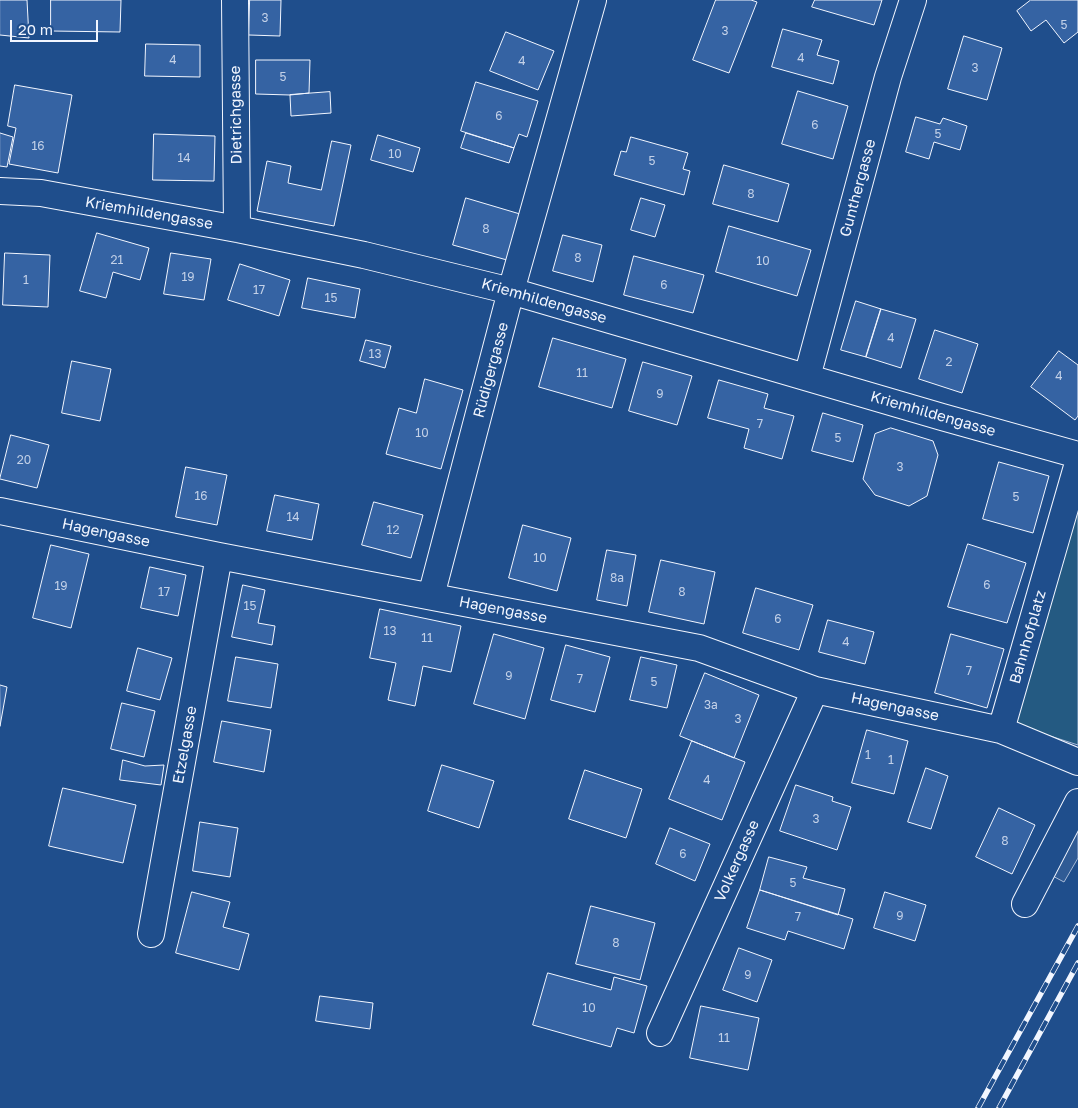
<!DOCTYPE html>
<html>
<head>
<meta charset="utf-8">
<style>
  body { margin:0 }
  #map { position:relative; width:1078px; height:1108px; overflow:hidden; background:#1f4e8c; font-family:"Golos Text",sans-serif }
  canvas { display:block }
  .scale { position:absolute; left:10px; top:20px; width:88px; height:22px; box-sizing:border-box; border:2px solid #f2f6ff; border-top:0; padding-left:6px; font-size:15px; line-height:18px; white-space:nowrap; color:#f2f6ff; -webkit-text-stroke:4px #1f4e8c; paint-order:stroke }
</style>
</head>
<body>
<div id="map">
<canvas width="1078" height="1108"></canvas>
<div class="scale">20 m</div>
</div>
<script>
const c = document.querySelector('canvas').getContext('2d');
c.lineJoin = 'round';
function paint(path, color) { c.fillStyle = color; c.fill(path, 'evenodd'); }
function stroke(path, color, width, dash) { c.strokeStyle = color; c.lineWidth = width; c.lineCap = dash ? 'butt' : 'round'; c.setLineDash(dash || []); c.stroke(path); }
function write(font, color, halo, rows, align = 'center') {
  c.font = font + ' "Golos Text",sans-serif'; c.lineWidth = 4; c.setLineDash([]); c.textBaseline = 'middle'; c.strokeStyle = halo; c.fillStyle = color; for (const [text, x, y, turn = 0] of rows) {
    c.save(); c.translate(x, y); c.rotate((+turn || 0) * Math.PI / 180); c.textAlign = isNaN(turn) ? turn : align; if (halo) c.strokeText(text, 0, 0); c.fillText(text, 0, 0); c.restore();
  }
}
const green = new Path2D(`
  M1078 503V745L1013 724Z`);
paint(green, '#245a82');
stroke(green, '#a8bbd7', 1);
const parking = new Path2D(`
  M1078 818V858L1064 882 1047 873Z`);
paint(parking, '#305b95');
stroke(parking, '#a8bbd7', 1);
const building = new Path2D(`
  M0 0H27L29 38 0 35Z
  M51 0H121L120 32 51 31Z
  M250 0H281L280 36 249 35Z
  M716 0H751L757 2 729 73 693 60Z
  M815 0H882L874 25 812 7Z
  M1031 0H1078V32L1064 43 1046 20 1031 31 1017 11Z
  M783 29 822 40 817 55 839 61 833 84 772 67Z
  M506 32 554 51 538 90 490 71Z
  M964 36 1002 48 987 100 948 89Z
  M146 44 200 45V77L145 76Z
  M256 60H310L309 93 290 95 256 94Z
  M476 82 538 101 527 137 519 134 514 148 461 131Z
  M15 85 72 95 58 173 9 164 16 128 8 126Z
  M798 91 848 106 833 159 782 144Z
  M330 92 331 113 291 116 290 95Z
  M916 117 940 124 943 118 967 126 960 150 934 142 929 159 906 152Z
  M0 133 13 137 7 167 0 166Z
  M466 133 514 148 509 163 461 148Z
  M154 134 215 136 214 181 153 180Z
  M378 135 420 148 413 172 371 160Z
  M631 137 688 153 683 169 690 171 684 195 614 175 621 151 626 152Z
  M332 141 351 145 334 226 257 211 267 161 291 166 288 183 321 190Z
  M724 165 789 184 778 222 713 204Z
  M466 198 520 214 507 260 453 245Z
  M641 198 665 205 655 237 631 230Z
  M729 226 811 250 797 296 716 272Z
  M97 233 149 248 140 280 113 272 106 298 80 291Z
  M563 235 602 245 593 282 553 271Z
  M5 253 50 255 48 307 3 305Z
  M171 253 211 259 204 300 164 294Z
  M634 256 704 275 693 313 624 295Z
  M240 264 290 280 279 316 228 300Z
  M308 278 360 289 355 318 302 308Z
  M856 301 881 309 866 357 841 350Z
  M881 309 916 319 901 368 866 357Z
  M935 330 978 344 962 393 919 379Z
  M553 338 626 359 612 408 539 387Z
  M366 340 391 346 385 368 360 361Z
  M1059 351 1078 365V416L1075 420 1031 387Z
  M72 361 111 369 100 421 62 413Z
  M643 362 692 376 677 425 629 411Z
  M425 379 463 390 441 469 386 454 399 408 416 413Z
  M719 380 768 394 764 408 794 416 782 459 744 448 749 429 708 418Z
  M823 413 863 425 853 462 812 451Z
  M891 428 933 441 938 455 927 496 909 506 875 495 863 479 875 434Z
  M11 435 49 445 37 488 0 479Z
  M999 462 1049 476 1033 533 983 519Z
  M186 467 227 475 217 525 176 517Z
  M275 495 319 504 312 540 267 531Z
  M374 502 423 515 411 558 362 545Z
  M523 525 571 538 557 591 509 578Z
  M968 544 1026 563 1007 623 948 607Z
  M51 545 89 554 71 628 33 618Z
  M607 550 636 555 627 606 597 600Z
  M661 560 715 572 704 624 649 612Z
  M150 567 186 575 178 616 141 608Z
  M243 585 265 590 258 623 275 626 272 645 232 637Z
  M756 588 813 605 799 650 743 633Z
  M380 609 461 626 451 672 423 666 415 706 388 700 396 663 370 658Z
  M828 620 874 632 865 664 819 652Z
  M494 634 544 648 525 719 474 704Z
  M951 634 1004 649 987 708 935 693Z
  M566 645 610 657 595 712 551 700Z
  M138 648 172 658 160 700 127 691Z
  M236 657 278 664 271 708 228 701Z
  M641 657 677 665 667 708 630 700Z
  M705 673 759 695 734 758 680 736Z
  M0 685 7 687 0 726Z
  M122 703 155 711 144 757 111 749Z
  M222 721 271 730 264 772 214 762Z
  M867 730 908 741 894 794 852 783Z
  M692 741 745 762 722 820 669 799Z
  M123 760 145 766 164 765 161 785 120 780Z
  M442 765 494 781 479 828 428 811Z
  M926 768 948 776 931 829 908 822Z
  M585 770 642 789 626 838 569 819Z
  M796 785 833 797 832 801 851 807 837 850 780 831Z
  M63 788 136 805 123 863 49 846Z
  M999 808 1035 825 1012 874 976 857Z
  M200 822 238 828 230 877 193 871Z
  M670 828 710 844 695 881 656 864Z
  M769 857 807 867 803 878 845 889 838 915 760 890Z
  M760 890 853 919 844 949 788 931 785 940 747 928Z
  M192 892 230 902 223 927 249 934 239 970 176 953Z
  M885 892 926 905 915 941 874 928Z
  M591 906 655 923 640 980 576 964Z
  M739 948 772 960 757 1002 723 990Z
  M548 973 611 990 614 977 647 986 634 1033 617 1028 611 1047 533 1025Z
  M320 996 373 1003 370 1029 316 1021Z
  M701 1006 759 1018 748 1070 690 1058Z`);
paint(building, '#3563a3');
stroke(building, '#f2f6ff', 1);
const street = new Path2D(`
  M235 0 237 229
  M0 191 41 193 237 229 364 255 511 291 942 417 1078 455
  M807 377 888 77 913 0
  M0 511 219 556 699 648 815 690 1001 730 1078 762
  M431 596 511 291 593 0
  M1001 730 1078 463
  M1025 904 1078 802
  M151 934 219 556
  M660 1033 815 690`);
stroke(street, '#f2f6ff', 28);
stroke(street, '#1f4e8c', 26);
const rail = new Path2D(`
  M978 1108 1078 926
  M999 1108 1078 963`);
stroke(rail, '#f2f6ff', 5.5);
stroke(rail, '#1f4e8c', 4, [11]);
write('12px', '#c3d1e8', null, [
  ["3",265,18],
  ["5",1064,25],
  ["3",725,31],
  ["4",801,58],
  ["4",173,60],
  ["4",522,61],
  ["3",975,68],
  ["5",283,77],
  ["6",499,116],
  ["6",815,125],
  ["5",938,134],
  ["16",38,146],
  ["10",395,154],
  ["14",184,158],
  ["5",652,161],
  ["8",751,194],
  ["8",486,229],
  ["8",578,258],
  ["21",117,260],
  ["10",763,261],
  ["19",188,277],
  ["1",26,280],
  ["6",664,285],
  ["17",259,290],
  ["15",331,298],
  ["4",891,338],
  ["13",375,354],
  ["2",949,362],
  ["11",582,373],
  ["4",1059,376],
  ["9",660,394],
  ["7",760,424],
  ["10",422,433],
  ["5",838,438],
  ["20",24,460],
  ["3",900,467],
  ["16",201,496],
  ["5",1016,497],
  ["14",293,517],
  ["12",393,530],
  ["10",540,558],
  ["8a",617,578],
  ["6",987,585],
  ["19",61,586],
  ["17",164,592],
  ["8",682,592],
  ["15",250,606],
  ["6",778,619],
  ["13",390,631],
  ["11",427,638],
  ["4",846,642],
  ["7",969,671],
  ["9",509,676],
  ["7",580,679],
  ["5",654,682],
  ["3a",711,705],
  ["3",738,719],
  ["1",868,755],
  ["1",891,760],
  ["4",707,780],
  ["3",816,819],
  ["8",1005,841],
  ["6",683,854],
  ["5",793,883],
  ["9",900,916],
  ["7",798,917],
  ["8",616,943],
  ["9",748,975],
  ["10",589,1008],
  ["11",724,1038]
]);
write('15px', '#f2f6ff', '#1f4e8c', [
  ["Dietrichgasse",236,115,-91],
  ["Gunthergasse",858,188,-75],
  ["Kriemhildengasse",149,213,10],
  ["Kriemhildengasse",544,301,16],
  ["Rüdigergasse",491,370,-75],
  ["Kriemhildengasse",933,414,16],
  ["Hagengasse",106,533,12],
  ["Hagengasse",503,610,11],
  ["Bahnhofplatz",1028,637,-74],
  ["Hagengasse",895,707,12],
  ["Etzelgasse",185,745,-80],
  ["Volkergasse",737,861,-66]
]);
</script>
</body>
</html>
